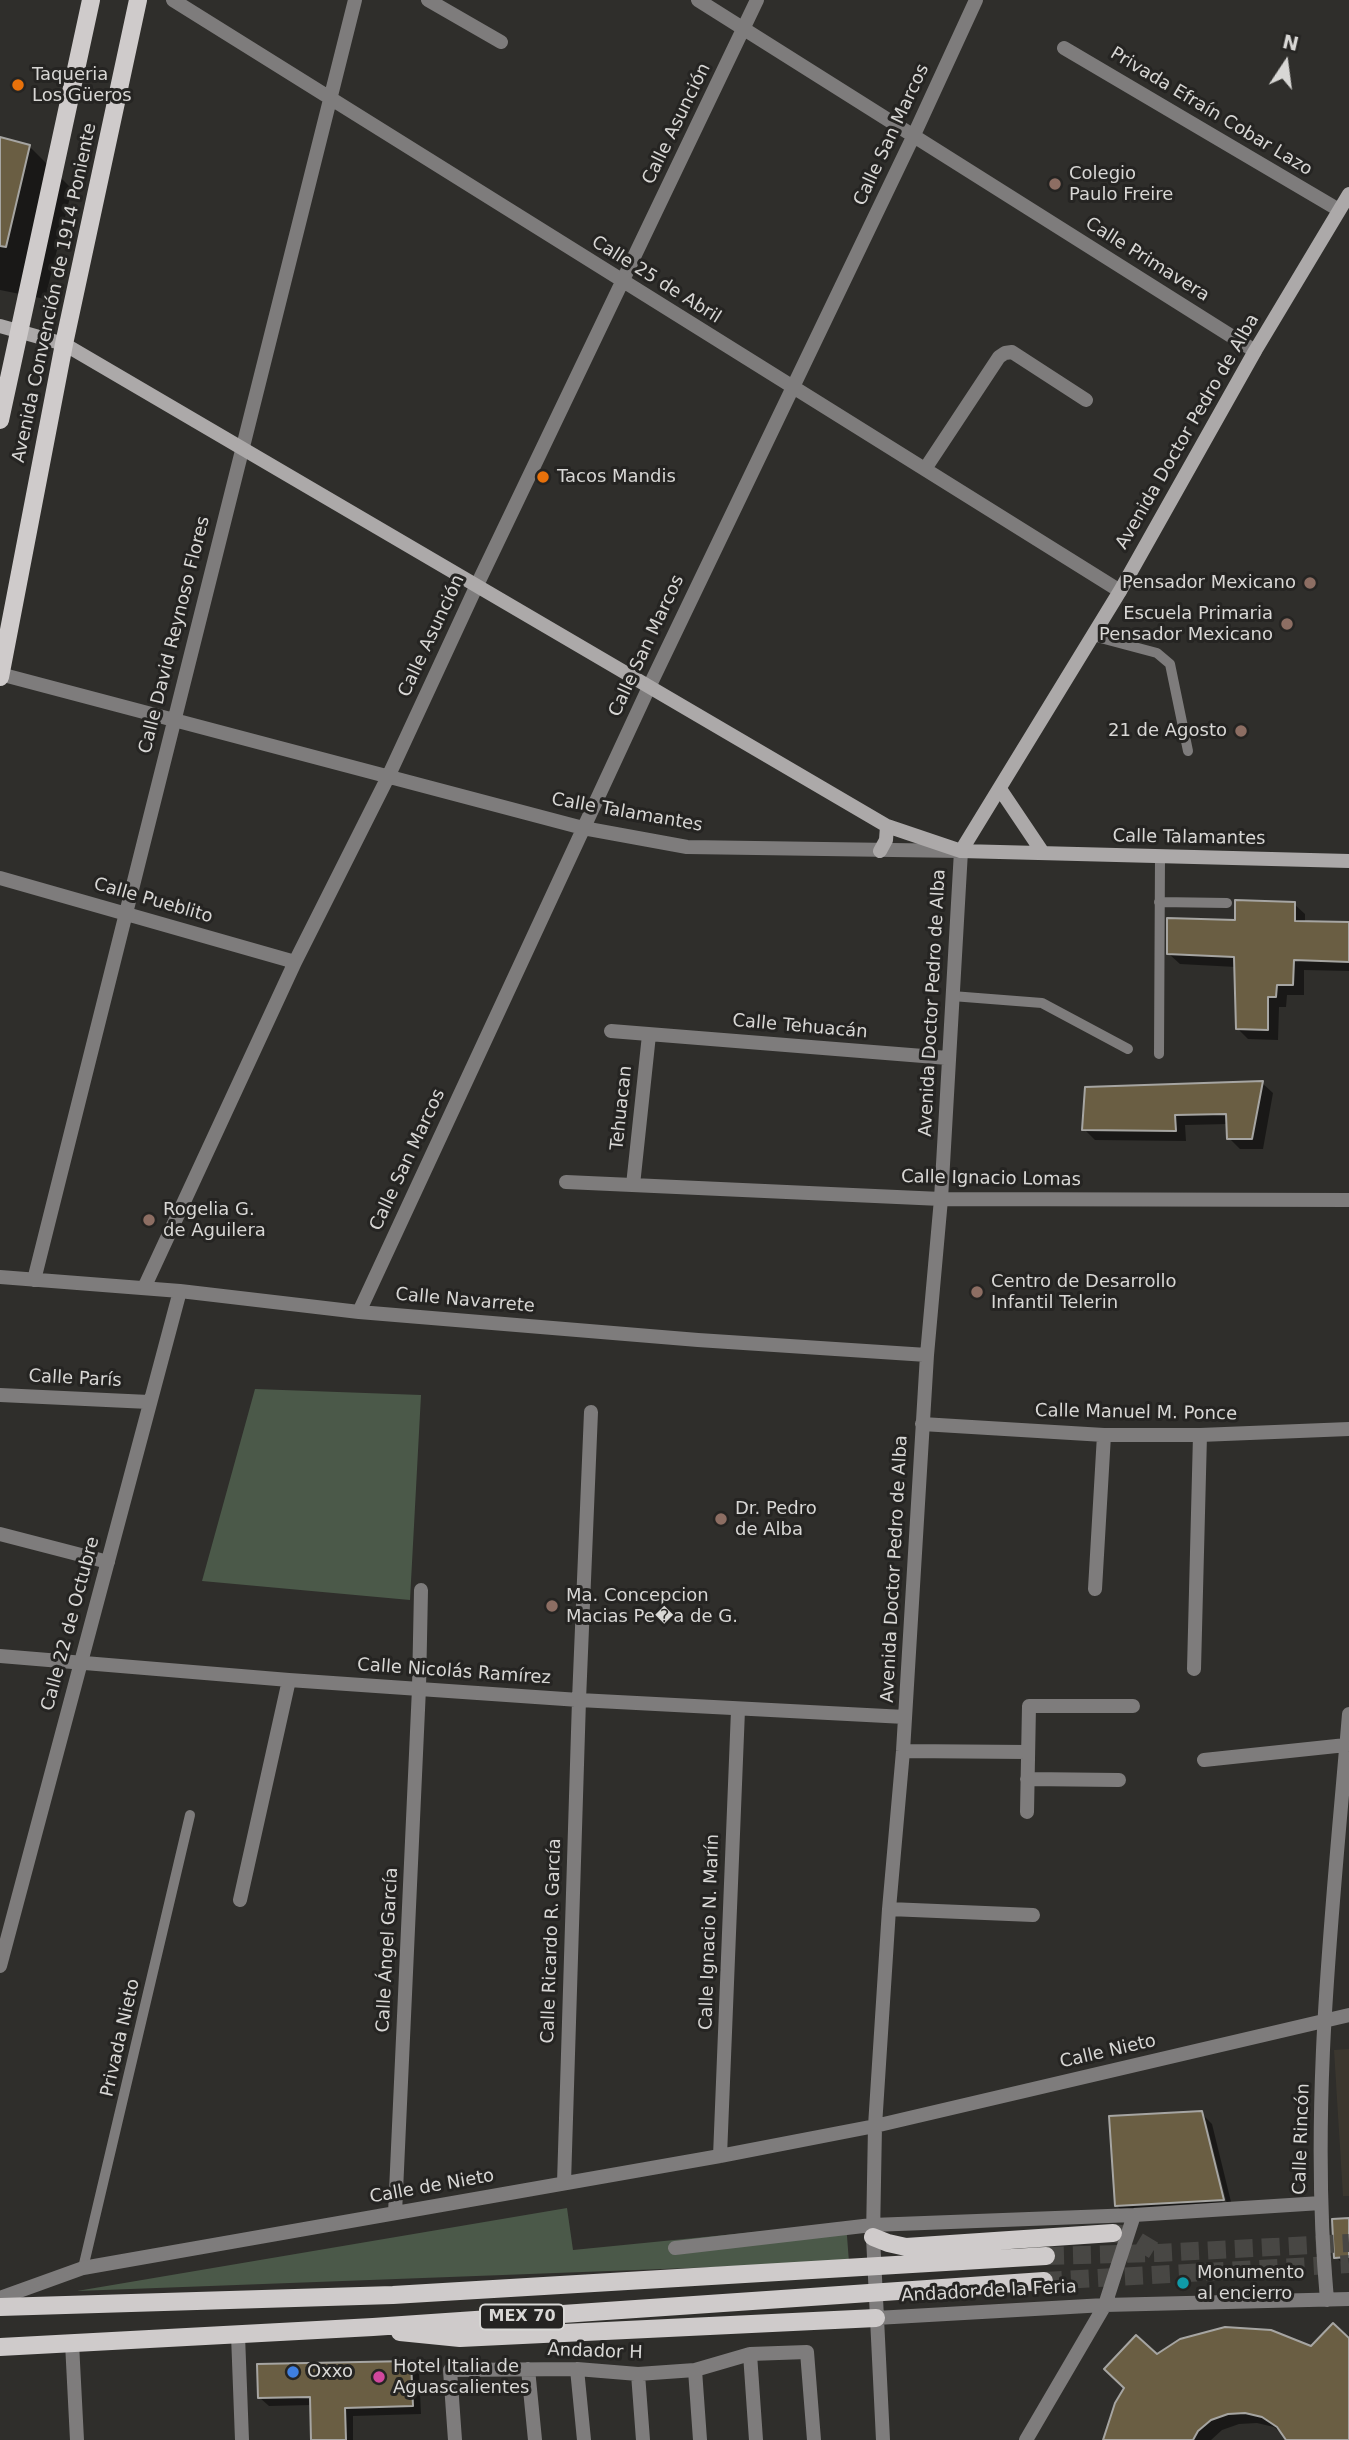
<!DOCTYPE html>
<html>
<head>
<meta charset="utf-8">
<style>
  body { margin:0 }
  #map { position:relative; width:1349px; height:2440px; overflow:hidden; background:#2f2e2b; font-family:"DejaVu Sans",sans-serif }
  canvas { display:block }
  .north { position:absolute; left:1251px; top:28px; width:70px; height:70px; -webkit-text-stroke:5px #252422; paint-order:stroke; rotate:13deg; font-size:19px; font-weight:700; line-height:28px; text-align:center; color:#d8d7d5 }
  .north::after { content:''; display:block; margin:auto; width:24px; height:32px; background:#d8d7d5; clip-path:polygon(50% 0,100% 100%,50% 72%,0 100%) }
</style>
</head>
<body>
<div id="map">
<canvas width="1349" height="2440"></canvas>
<div class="north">N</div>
</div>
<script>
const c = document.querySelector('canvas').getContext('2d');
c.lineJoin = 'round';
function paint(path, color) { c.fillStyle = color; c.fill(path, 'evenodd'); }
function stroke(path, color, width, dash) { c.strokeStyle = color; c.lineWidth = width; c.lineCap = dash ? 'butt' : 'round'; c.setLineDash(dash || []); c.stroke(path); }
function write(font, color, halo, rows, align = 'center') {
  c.font = font + ' "DejaVu Sans",sans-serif'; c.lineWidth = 6; c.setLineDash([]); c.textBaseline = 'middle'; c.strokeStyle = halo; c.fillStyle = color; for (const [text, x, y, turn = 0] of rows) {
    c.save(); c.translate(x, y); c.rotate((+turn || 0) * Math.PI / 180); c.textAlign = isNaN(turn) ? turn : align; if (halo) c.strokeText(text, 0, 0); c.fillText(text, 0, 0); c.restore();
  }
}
paint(new Path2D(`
  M1349 2049V2196H1343L1334 2050Z`), '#3b372f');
paint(new Path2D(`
  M255 1389 421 1395 410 1600 202 1581Z
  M567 2208 573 2250 846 2223 849 2262 77 2291Z`), '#4b5949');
paint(new Path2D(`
  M0 139 29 146 72 189 45 299 0 290Z
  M1294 904 1305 914V923L1349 924V971L1304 970V995H1287L1286 1007H1279L1278 1040 1248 1039 1237 1028 1236 967 1180 964 1169 954 1237 922Z
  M1262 1083 1273 1093 1263 1149H1240L1229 1138 1228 1124 1185 1125 1186 1141 1095 1140 1084 1129Z
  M1201 2113 1212 2124 1233 2210 1127 2216 1116 2205ZM1203 2121H1206L1228 2208H1224Z
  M1349 2220V2265H1344L1336 2257Z
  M1349 2341V2440H1288L1274 2427 1257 2423 1239 2424 1222 2430 1211 2440H1105L1157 2356 1312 2348Z
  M411 2362 419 2371 421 2414 353 2416V2440H313L312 2405 269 2406 260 2398Z`), '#0007');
const building = new Path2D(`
  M0 137 30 145 6 247 0 246Z
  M1235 900 1295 902V921L1349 922V962L1294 960 1293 985H1277L1276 997H1268V1030L1236 1029 1234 957 1167 954V918L1235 920Z
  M1263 1081 1252 1139H1227L1226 1114 1175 1115 1176 1131 1082 1130 1085 1087Z
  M1202 2111 1224 2200 1115 2206 1109 2116Z
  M1349 2218V2257L1334 2258 1332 2219Z
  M1333 2323 1349 2338V2440H1286L1277 2427 1262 2417 1245 2413 1228 2414 1211 2420 1198 2431 1193 2440H1103L1115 2403 1124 2388 1104 2369 1136 2335 1157 2354 1180 2339 1225 2327 1271 2330 1311 2346Z
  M411 2361 413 2406 345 2408 346 2440H311L310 2397 258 2398 257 2364Z`);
paint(building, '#6a5e43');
stroke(building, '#a6a5a2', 2);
stroke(new Path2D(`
  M1113 2233 1128 2235 1158 2253
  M1046 2256 1158 2253 1349 2243
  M1044 2281 1349 2264`), '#484744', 18, [18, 9]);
stroke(new Path2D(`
  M1093 636 1157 653 1170 664 1188 751
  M1159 902 1227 903
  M952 996 1042 1003 1128 1049
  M1159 1054 1160 856
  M83 2268 190 1815`), '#7e7c7c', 10);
stroke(new Path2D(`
  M173 0 1120 591
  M428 0 501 42
  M698 0 1255 351
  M1064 48 1339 210
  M925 469 999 357 1005 353 1012 352 1086 400
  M0 674 583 828 687 847 961 851 941 1199 927 1355 903 1751 889 1909 875 2126 873 2237 883 2440
  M0 878 295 962
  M611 1031 948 1058
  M566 1182 941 1199 1349 1200
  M633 1185 649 1035
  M0 1277 180 1291 359 1312 698 1340 927 1355
  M34 1280 355 0
  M144 1288 295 962 388 777 477 585 757 0
  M359 1312 650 685 913 137 976 0
  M0 1395 149 1402
  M922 1424 1104 1435H1200L1349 1429
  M0 1534 108 1562
  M1095 1589 1104 1435
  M0 1656 289 1680 579 1700 905 1717
  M1194 1669 1200 1435
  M903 1751 1027 1752
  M1204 1760 1346 1745
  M1027 1779 1119 1780
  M1027 1812 1029 1706H1133
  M240 1900 289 1680
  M889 1909 1033 1915
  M0 1966 180 1291
  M720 2156 738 1710
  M564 2183 579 1700 591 1412
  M395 2213 419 1688 421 1590
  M675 2248 872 2225 1134 2215 1321 2203
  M0 2298 83 2268 720 2156 875 2126 1349 2015
  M1327 2300C1309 2105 1333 1908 1349 1714
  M876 2318 1105 2305 1349 2299
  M238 2335 242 2440
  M72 2343 77 2440
  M750 2354 756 2440
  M528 2369 535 2440
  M577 2369 584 2440
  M695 2370 700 2440
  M638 2374 643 2440
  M455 2440 450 2370 577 2369 638 2374 695 2370 750 2354 807 2352 814 2440
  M1026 2440 1105 2305 1134 2215`), '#7e7c7c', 14);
stroke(new Path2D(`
  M0 326 64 344 887 826 961 851 1349 861
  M1000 789 1043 853
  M880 851 886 840 887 826
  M961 851 1120 591 1255 351 1349 194`), '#aca9a9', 14);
stroke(new Path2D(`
  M0 420 91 0
  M0 677 64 344 138 0
  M873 2237 888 2243 906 2247 1113 2233
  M0 2307 393 2295 1046 2256
  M400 2332 460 2338 876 2318
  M0 2347 373 2327 1044 2281`), '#cfcbcb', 18);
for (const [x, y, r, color] of [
  [18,85,7,"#e8710a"],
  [1055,184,7,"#8d6e63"],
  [543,477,7,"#e8710a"],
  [1310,583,7,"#8d6e63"],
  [1287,624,7,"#8d6e63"],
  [1241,731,7,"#8d6e63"],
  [149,1220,7,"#8d6e63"],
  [977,1292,7,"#8d6e63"],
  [721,1519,7,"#8d6e63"],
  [552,1606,7,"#8d6e63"],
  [1183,2283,7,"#0f9aa8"],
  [293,2372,7,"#3f7fe0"],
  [379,2377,7,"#d1479c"]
]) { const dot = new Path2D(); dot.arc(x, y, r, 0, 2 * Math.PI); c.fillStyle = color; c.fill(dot); stroke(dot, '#252422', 2.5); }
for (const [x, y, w] of [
  [522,2317,84]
]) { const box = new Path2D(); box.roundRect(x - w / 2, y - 12.5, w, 25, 5); c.fillStyle = '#252422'; c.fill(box); stroke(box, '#d8d7d5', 2); }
write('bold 16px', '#d8d7d5', null, [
  ["MEX 70",522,2317]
]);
write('18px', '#d8d7d5', '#252422', [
  ["Taqueria",32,75],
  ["Los Güeros",32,96],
  ["Colegio",1069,174],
  ["Paulo Freire",1069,195],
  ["Tacos Mandis",557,477],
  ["Pensador Mexicano",1296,583,"right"],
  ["Escuela Primaria",1273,614,"right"],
  ["Pensador Mexicano",1273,635,"right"],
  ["21 de Agosto",1227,731,"right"],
  ["Rogelia G.",163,1210],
  ["de Aguilera",163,1231],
  ["Centro de Desarrollo",991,1282],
  ["Infantil Telerin",991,1303],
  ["Dr. Pedro",735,1509],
  ["de Alba",735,1530],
  ["Ma. Concepcion",566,1596],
  ["Macias Pe�a de G.",566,1617],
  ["Monumento",1197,2273],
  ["al encierro",1197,2294],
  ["Hotel Italia de",393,2367],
  ["Aguascalientes",393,2388],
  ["Oxxo",307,2372]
], 'left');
write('18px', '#d8d7d5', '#252422', [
  ["Privada Efraín Cobar Lazo",1211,112,31],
  ["Calle Asunción",677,124,-64],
  ["Calle San Marcos",892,135,-65],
  ["Calle Primavera",1147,260,32],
  ["Calle 25 de Abril",656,280,32],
  ["Avenida Convención de 1914 Poniente",55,293,-78],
  ["Avenida Doctor Pedro de Alba",1188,432,-60],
  ["Calle David Reynoso Flores",175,635,-76],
  ["Calle Asunción",432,636,-65],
  ["Calle San Marcos",647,646,-65],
  ["Calle Talamantes",627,813,10],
  ["Calle Talamantes",1189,838,1],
  ["Calle Pueblito",153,901,16],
  ["Avenida Doctor Pedro de Alba",933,1003,-87],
  ["Calle Tehuacán",800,1027,5],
  ["Tehuacan",622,1108,-84],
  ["Calle San Marcos",408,1160,-65],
  ["Calle Ignacio Lomas",991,1179,1],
  ["Calle Navarrete",465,1301,5],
  ["Calle París",75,1379,3],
  ["Calle Manuel M. Ponce",1136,1413,1],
  ["Avenida Doctor Pedro de Alba",895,1569,-87],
  ["Calle 22 de Octubre",71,1624,-75],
  ["Calle Nicolás Ramírez",454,1672,4],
  ["Calle Ignacio N. Marín",710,1932,-88],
  ["Calle Ricardo R. García",552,1941,-88],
  ["Calle Ángel García",388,1950,-87],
  ["Privada Nieto",121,2038,-77],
  ["Calle Nieto",1108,2052,-13],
  ["Calle Rincón",1302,2139,-88],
  ["Calle de Nieto",432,2187,-10],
  ["Andador de la Feria",989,2292,-3],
  ["Andador H",595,2352,2]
]);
</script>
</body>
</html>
